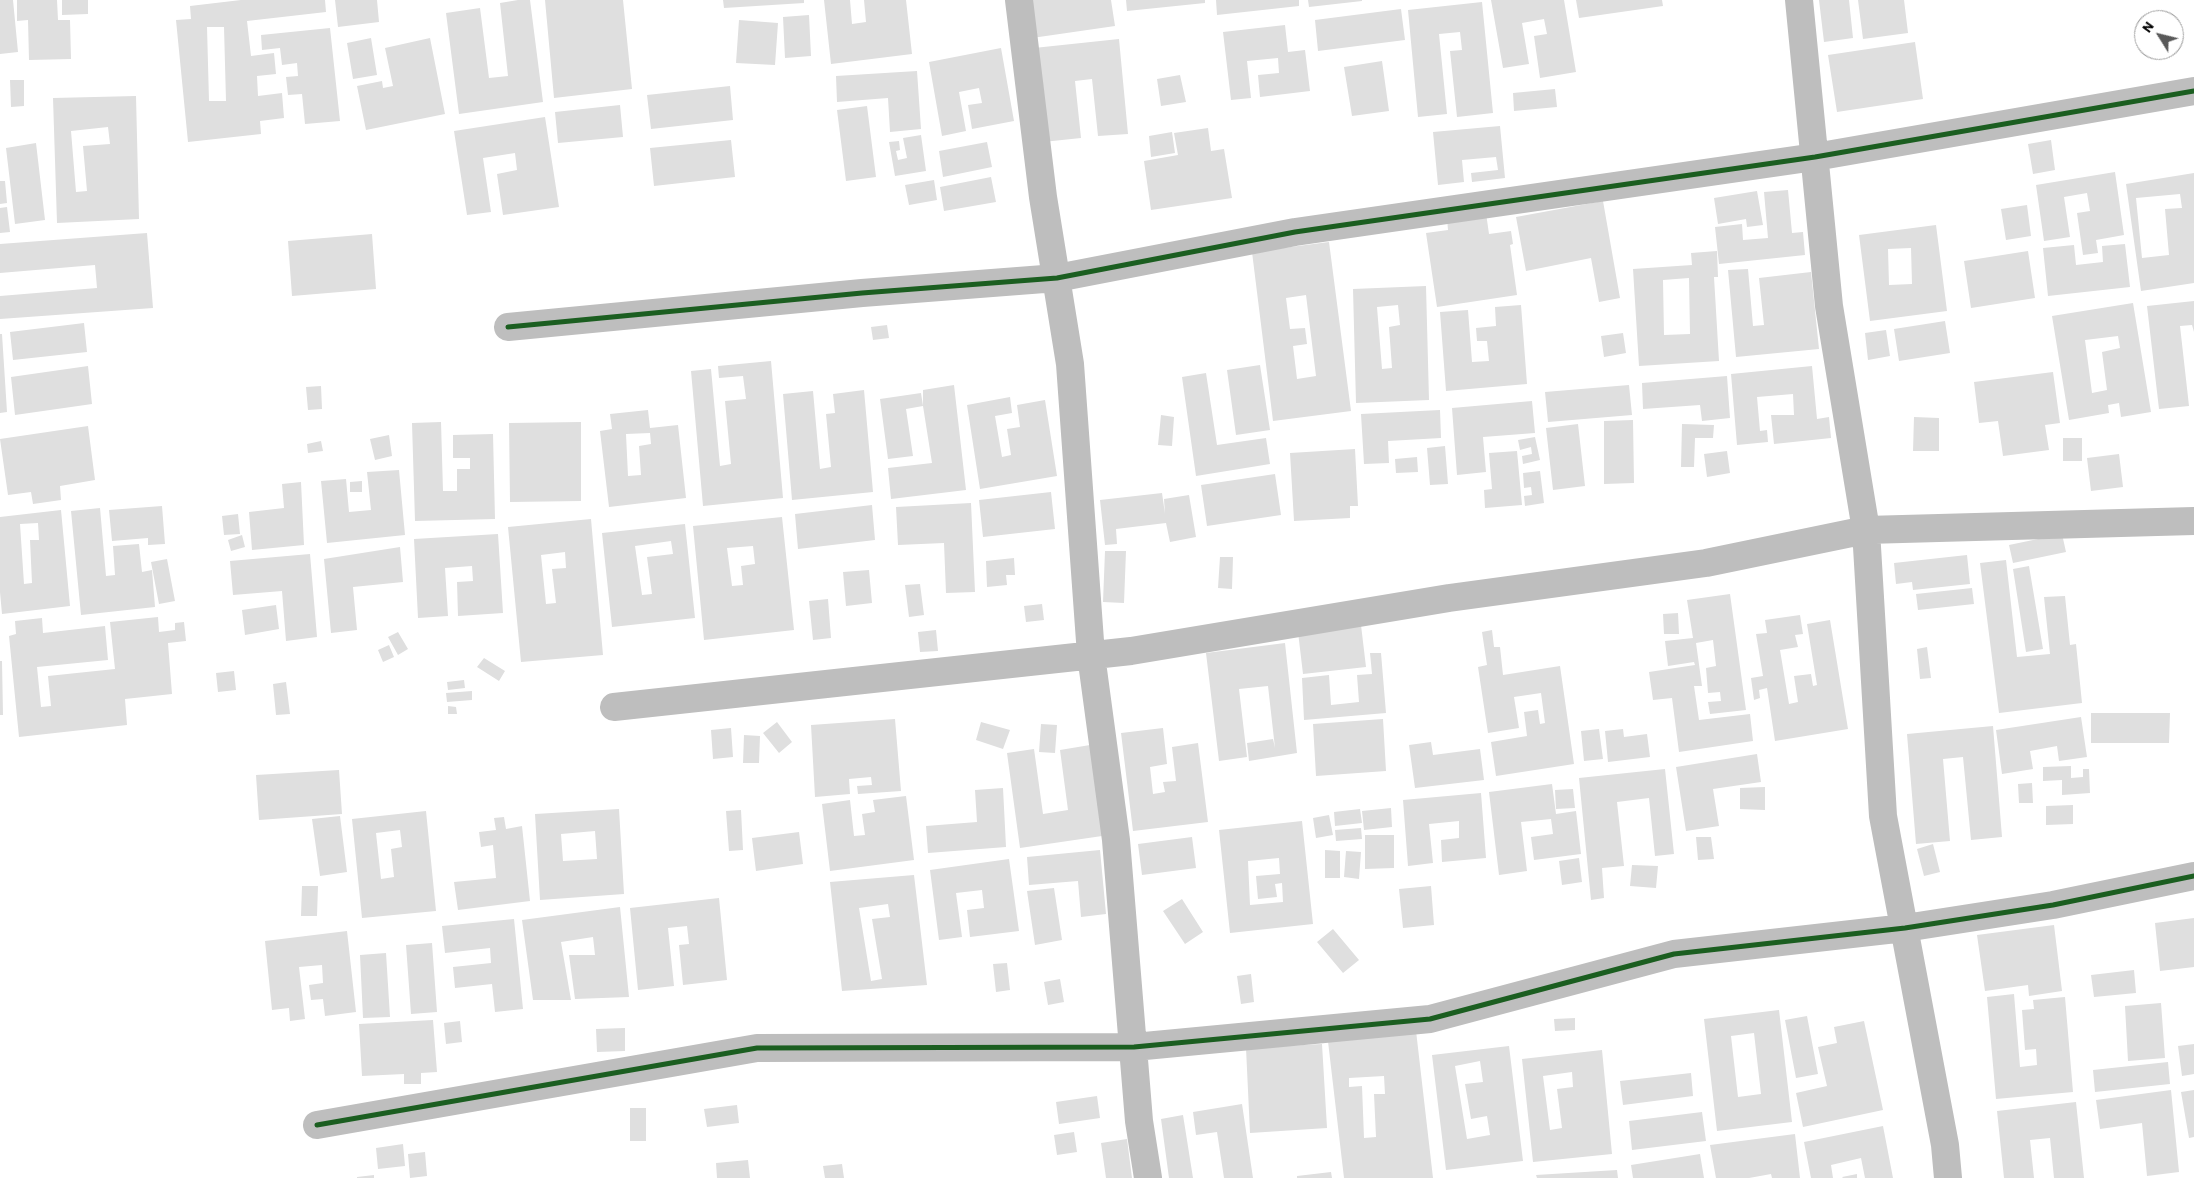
<!DOCTYPE html>
<html>
<head>
<meta charset="utf-8">
<style>
  body { margin:0 }
  #map { position:relative; width:2194px; height:1178px; overflow:hidden; background:#fff; font-family:Barlow,sans-serif }
  canvas { display:block }
  .north { position:absolute; left:2134px; top:10px; width:50px; height:50px; box-sizing:border-box; background:#fff; border:1px solid #999; border-radius:50%; rotate:306deg; font-size:14px; font-weight:700; line-height:20px; text-align:center; color:#000 }
  .north::after { content:''; display:block; margin:auto; width:18px; height:22px; background:#595959; clip-path:polygon(50% 0,100% 100%,50% 72%,0 100%) }
</style>
</head>
<body>
<div id="map">
<canvas width="2194" height="1178"></canvas>
<div class="north">N</div>
</div>
<script>
const c = document.querySelector('canvas').getContext('2d');
c.lineJoin = 'round';
function paint(path, color) { c.fillStyle = color; c.fill(path, 'evenodd'); }
function stroke(path, color, width, dash) { c.strokeStyle = color; c.lineWidth = width; c.lineCap = dash ? 'butt' : 'round'; c.setLineDash(dash || []); c.stroke(path); }
paint(new Path2D(`
  M0 0H13L18 52 0 54Z
  M17 0H57L58 20H70L71 59 29 60 28 20 17 21Z
  M62 0H88V14L62 15Z
  M241 0H325L326 12 247 21 251 56 274 53 276 74 257 76 258 96 282 93 284 118 260 121 261 134 188 142 176 20 191 19 190 6ZM207 27H224L226 101H209Z
  M335 0H377L379 22 338 27Z
  M518 0H530L543 102 459 114 446 13 480 8 489 78 508 76 500 3Z
  M545 0H623L632 89 554 98Z
  M723 0H804V3L724 8Z
  M824 0H850L852 24 866 22 864 0H906L912 54 831 64Z
  M1026 0H1111L1115 26 1032 38Z
  M1126 0H1205V3L1127 11Z
  M1216 0H1299V6L1217 15Z
  M1308 0H1362V1L1309 7Z
  M1491 0H1564L1576 72 1540 78 1534 36 1547 34 1544 19 1522 23 1529 64 1503 68Z
  M1576 0H1662L1663 6 1579 18Z
  M1819 0H1849L1853 38 1824 42Z
  M1858 0H1904L1908 33 1863 39Z
  M1482 2 1493 113 1457 117 1450 51 1462 50 1460 32 1439 34 1447 114 1418 117 1408 10Z
  M1401 9 1405 40 1318 51 1315 20Z
  M809 15 811 56 785 58 783 17Z
  M739 20 778 23 775 65 736 63Z
  M1285 25 1288 52 1305 50 1310 91 1260 97 1258 75 1279 73 1278 58 1247 61 1251 98 1231 100 1223 32Z
  M330 28 340 121 305 124 302 94 288 95 286 77 298 76 297 63 282 65 280 48 262 50 261 35Z
  M371 38 377 75 353 79 347 43Z
  M430 38 445 114 366 130 357 86 382 81 383 88 393 86 385 48Z
  M1119 39 1128 134 1098 136 1092 79 1075 81 1081 138 1043 142 1034 48Z
  M1915 42 1923 99 1837 112 1828 55Z
  M1001 48 1014 121 972 129 968 105 982 103 979 88 959 92 966 131 942 136 929 62Z
  M1382 61 1389 111 1352 116 1344 67Z
  M917 71 921 129 890 132 888 98 837 102 836 76Z
  M1180 75 1186 102 1161 106 1157 79Z
  M10 80H24V106L11 107Z
  M730 86 733 120 651 129 647 95Z
  M1555 89 1557 107 1514 111 1513 93Z
  M136 96 139 219 57 223 53 98ZM108 127 110 144 83 146 87 191 76 192 71 131Z
  M620 105 623 137 558 143 555 112Z
  M867 106 876 177 846 181 837 110Z
  M545 117 559 207 503 215 497 174 517 170 515 153 483 158 491 212 467 215 454 131Z
  M1500 126 1505 178 1472 182 1471 173 1498 170 1496 157 1462 160 1464 182 1438 185 1433 132Z
  M1208 128 1211 151 1224 149 1232 198 1151 210 1144 161 1178 155 1174 133Z
  M1172 132 1175 153 1151 157 1149 136Z
  M921 135 926 171 895 176 889 142 899 141 900 150 896 151 898 160 907 158 903 138Z
  M731 140 735 177 654 186 650 148Z
  M2051 140 2055 170 2033 174 2028 144Z
  M987 142 992 167 943 177 939 151Z
  M36 143 45 220 15 224 6 148Z
  M2115 172 2124 235 2096 240 2098 253 2083 255 2077 213 2090 211 2087 193 2064 197 2070 237 2044 241 2036 185Z
  M2194 173V283L2141 291 2126 184ZM2180 194 2182 208 2165 209 2169 255 2142 258 2136 198Z
  M991 177 996 202 944 211 940 187Z
  M934 180 937 200 909 205 905 185Z
  M0 181H5L7 203 0 204Z
  M1788 190 1792 233 1803 232 1805 255 1719 264 1715 227 1742 224 1743 240 1768 238 1764 192Z
  M1757 191 1763 225 1747 227 1746 219 1718 224 1714 198Z
  M1603 201 1620 298 1599 302 1591 258 1526 271 1516 217Z
  M2027 205 2031 236 2006 240 2001 209Z
  M7 207 10 232 0 233V208Z
  M1486 213 1489 234 1511 231 1513 244 1510 245 1517 295 1437 307 1426 233 1448 230 1447 219Z
  M1936 225 1947 311 1870 321 1859 235ZM1911 248 1912 284 1889 285 1888 249Z
  M147 233 153 308 0 319V296L97 288 95 265 0 273V244Z
  M372 234 376 289 292 296 288 241Z
  M1329 242 1351 411 1273 421 1252 252ZM1306 295 1316 376 1297 379 1293 346 1307 344 1305 328 1290 329 1286 298Z
  M2125 244 2130 287 2048 296 2043 248 2074 245 2076 265 2103 262 2102 246Z
  M1717 251 1718 277H1714L1719 361 1639 366 1633 269 1692 265 1691 253ZM1689 278 1690 334 1664 335 1663 280Z
  M2028 251 2035 298 1971 308 1964 261Z
  M1748 269 1753 326 1764 325 1759 278 1811 272 1819 349 1736 357 1728 270Z
  M1426 286 1429 400 1356 403 1353 289ZM1398 305 1400 325 1389 327 1392 368 1382 369 1377 307Z
  M2194 301V332L2192 325 2180 326 2189 406 2159 409 2147 306Z
  M2133 303 2151 412 2121 417 2119 403 2108 405 2109 413 2069 420 2052 316ZM2118 336 2120 348 2102 352 2107 390 2092 393 2085 340Z
  M1521 305 1527 384 1446 391 1440 312 1468 310 1472 362 1489 361 1487 341H1477L1476 328 1496 326 1495 307Z
  M1945 321 1950 353 1899 361 1894 329Z
  M84 323 87 352 13 360 10 332Z
  M887 325 889 338 873 340 871 327Z
  M1886 330 1890 356 1868 360 1865 333Z
  M1623 333 1626 353 1604 357 1601 336Z
  M0 334H2L7 412 0 413Z
  M771 361 783 498 703 506 691 371 711 369 720 466 731 464 725 401 746 399 743 376 719 378 718 366Z
  M1260 365 1270 430 1236 435 1227 370Z
  M88 366 92 404 15 415 11 377Z
  M1812 366 1817 419 1829 417 1831 438 1774 444 1771 415H1794L1793 394 1757 397 1760 431 1767 430 1768 442 1737 445 1731 374Z
  M2053 372 2060 423 2045 425 2049 450 2003 456 1998 421 1979 423 1974 382Z
  M1206 373 1217 445 1266 438 1270 464 1196 476 1182 377Z
  M1727 376 1730 418 1702 421 1700 405 1643 409 1642 383Z
  M954 385 966 490 891 499 888 468 932 463 923 406V390Z
  M1629 385 1632 415 1548 422 1545 392Z
  M321 386 322 409 308 410 306 387Z
  M864 390 873 492 792 500 783 394 813 391 820 469 831 467 826 414 835 413 833 394Z
  M921 393 923 406 906 409 913 456 888 459 880 399Z
  M1010 397 1012 413 995 416 1002 457 1011 455 1007 429 1020 427 1017 405 1045 400 1057 476 980 489 967 405Z
  M1532 401 1535 433 1483 437 1486 472 1457 475 1452 408Z
  M648 410 650 428 678 425 686 498 609 507 600 431 612 429 610 414ZM650 433 651 444 639 446 641 475 628 476 626 434Z
  M1440 410 1441 438 1388 441 1389 463 1364 464 1361 414Z
  M1161 415 1174 417 1172 446 1158 445Z
  M1914 417 1939 418V451H1913Z
  M1633 420 1634 483 1604 484V421Z
  M441 422 443 491H457V469H470V458H453V435L493 434 495 519 415 521 412 423Z
  M581 422V501L510 502 509 423Z
  M1578 424 1585 486 1553 490 1546 428Z
  M1682 424 1714 425 1713 438H1695L1694 467H1681Z
  M88 426 95 480 60 486 61 500 33 504 31 492 8 495 0 439Z
  M389 435 392 456 375 460 370 439Z
  M1535 437 1540 460 1523 464 1522 456 1532 454 1531 447 1520 450 1518 440Z
  M2063 438H2082V461H2063Z
  M321 441 323 451 308 453 307 444Z
  M1445 446 1448 484 1430 485 1427 448Z
  M1355 449 1358 506H1350V518L1294 521 1290 453Z
  M1517 451 1522 505 1485 508 1484 490 1492 489 1489 453Z
  M1727 451 1730 473 1707 477 1704 454Z
  M2119 454 2123 487 2091 491 2087 458Z
  M1417 457 1418 472 1396 473 1395 459Z
  M399 470 405 535 327 543 321 481 346 479 349 512 371 510 367 472Z
  M1540 471 1544 503 1525 506 1524 496 1532 495 1531 487 1524 488 1523 473Z
  M1275 474 1281 515 1207 526 1201 485Z
  M362 481V492H350V482Z
  M301 482 304 545 252 550 249 512 284 508 282 484Z
  M1051 492 1055 529 983 537 979 500Z
  M1162 493 1165 514 1164 499 1189 495 1196 537 1170 542 1166 523 1116 529 1117 544 1105 545 1100 500Z
  M971 503 975 592 946 593 944 543 898 545 896 507Z
  M872 505 875 540 798 549 795 514Z
  M162 506 165 544 148 545V538L112 541 109 510Z
  M100 508 106 576 115 575 113 546 139 544 142 572 152 570 155 607 81 615 71 511Z
  M61 510 70 606 2 614 0 592V517ZM38 523 39 540H30L32 583 24 584 20 524Z
  M238 514 240 534 224 535 222 516Z
  M782 517 794 630 704 640 693 526ZM753 546 755 564 741 566 743 585 732 586 727 548Z
  M591 519 603 655 521 662 508 527ZM565 552 566 568 552 569 556 603 546 604 541 555Z
  M685 524 695 618 612 627 602 533ZM671 541 673 554 647 557 652 594 642 595 635 546Z
  M498 534 503 613 458 616 457 582 473 581 472 566 445 568 448 616 418 618 414 539Z
  M2062 534 2066 552 2013 563 2009 545Z
  M242 535 245 547 231 551 228 540Z
  M400 547 403 582 353 587 357 630 331 633 324 559Z
  M1105 551H1126L1124 603 1103 602Z
  M310 554 317 637 286 641 282 591 233 595 230 561Z
  M1967 555 1970 584 1913 590 1912 582 1896 584 1894 563Z
  M1220 557H1233L1232 589 1218 588Z
  M1014 558 1015 575H1006L1007 585 987 587 986 561Z
  M167 559 175 601 159 604 151 562Z
  M2006 560 2017 657 2050 654 2044 597 2065 596 2070 645 2076 644 2082 703 1999 713 1980 563Z
  M2029 566 2043 649 2026 652 2013 569Z
  M869 570 872 603 846 606 843 572Z
  M920 584 924 615 909 617 905 585Z
  M1972 588 1974 604 1918 610 1916 594Z
  M1730 594 1746 710 1710 714 1708 702 1721 701 1720 692 1708 693 1706 668 1716 666 1713 640 1696 643 1702 686H1694L1699 720 1750 714 1753 741 1679 752 1672 698 1653 700 1649 672 1695 665 1694 662 1668 666 1665 641 1693 638 1687 600Z
  M828 599 831 638 813 640 809 601Z
  M1042 604 1044 620 1026 622 1024 606Z
  M276 605 279 629 245 635 242 610Z
  M1678 613 1679 634H1664L1663 614Z
  M1800 615 1803 634 1795 635 1798 647 1780 650 1789 704 1798 702 1794 676 1811 674 1813 686 1817 685 1807 624 1830 620 1848 729 1775 741 1767 688 1759 690 1760 698 1754 700 1751 678 1763 676 1756 634 1767 633 1765 620Z
  M158 617 159 632 175 630V623L184 622 186 641 168 643 172 694 125 699 127 725 19 737 9 636 16 634 15 621 42 618 43 633 105 626 108 660 37 667 41 707 51 706 48 676 115 669 110 622Z
  M1361 625 1366 667 1303 674 1298 632Z
  M936 630 938 651 920 652 918 632Z
  M1492 630 1494 647H1500L1503 675 1560 666 1574 764 1496 776 1491 742 1527 736 1524 712 1538 710 1540 724 1545 723 1541 693 1514 697 1519 728 1488 733 1478 667 1487 665 1482 632Z
  M398 632 408 649 398 655 388 637Z
  M1285 643 1297 753 1249 761 1247 743 1273 739 1275 748 1268 686 1239 689 1247 757 1219 761 1206 653Z
  M389 645 394 657 383 662 378 650Z
  M1927 647 1931 678 1920 679 1917 649Z
  M1370 653H1381L1386 713 1304 720 1302 678 1329 675 1331 705 1359 702 1357 675 1372 674Z
  M484 658 505 671 499 681 477 667Z
  M0 661H2L3 715H0Z
  M234 671 236 690 218 692 216 673Z
  M464 680 465 688 448 690 447 682Z
  M286 682 290 714 276 715 273 684Z
  M472 691V700L447 702 446 693Z
  M448 706 456 707 457 714H448Z
  M2091 713H2170L2169 743H2091Z
  M2081 717 2087 757 2059 761 2057 746 2030 751 2033 769 2002 774 1996 730Z
  M895 719 901 791 858 794 857 786 872 785 871 777 849 779 850 794 815 797 811 725Z
  M1383 719 1386 771 1316 776 1313 724Z
  M777 722 792 742 779 753 763 733Z
  M981 722 1010 730 1003 749 976 740Z
  M1041 724 1057 725 1055 753 1039 752Z
  M1993 726 2002 837 1971 840 1963 757 1943 759 1950 841 1916 844 1907 734Z
  M731 728 733 757 713 759 711 730Z
  M1163 728 1167 764 1150 767 1153 794 1165 792 1163 782 1176 781 1172 747 1198 743 1208 822 1133 831 1121 733Z
  M1599 729 1603 759 1584 761 1581 731Z
  M1623 729 1624 737 1647 734 1650 757 1608 762 1605 731Z
  M744 735 760 736 759 763H743Z
  M1431 742 1433 755 1480 749 1484 780 1415 788 1409 745Z
  M1090 745 1102 836 1020 848 1007 753 1034 749 1043 814 1068 810 1060 750Z
  M1757 754 1761 782 1713 789 1719 826 1686 831 1676 767Z
  M2071 766V778L2083 777V769H2089L2090 793 2062 795V780L2043 781V767Z
  M1665 769 1674 854 1655 856 1649 798 1617 802 1624 866 1602 868 1604 898 1591 900 1579 778Z
  M339 770 342 814 259 820 256 775Z
  M2032 783 2033 803H2019L2018 784Z
  M1552 784 1556 814 1576 811 1581 854 1534 860 1531 837 1553 834 1551 819 1521 822 1527 871 1499 875 1489 792Z
  M1765 787V810L1740 809V788Z
  M1003 788 1006 847 928 853 926 826 977 822 975 790Z
  M1573 789 1575 808 1556 809 1555 790Z
  M1481 793 1486 858 1442 862 1441 840 1459 838V821L1429 824 1433 863 1408 866 1403 800Z
  M906 796 914 860 830 871 822 804 850 800 854 836 865 835 862 814 875 812 873 800Z
  M2073 805V824L2046 825V806Z
  M1391 808 1392 827 1364 830 1362 811Z
  M619 809 624 894 540 900 535 814ZM595 831 597 859 563 861 561 834Z
  M1360 809 1362 823 1335 826 1334 812Z
  M741 810 743 850 729 851 726 811Z
  M426 811 436 911 362 918 352 819ZM400 830 402 847 391 849 394 877 381 879 376 833Z
  M1329 815 1333 835 1316 838 1313 818Z
  M340 816 347 872 320 876 312 819Z
  M504 817 506 829 522 826 530 901 458 910 454 882 496 878 493 845 481 847 479 832 496 830 494 818Z
  M1302 821 1313 924 1230 933 1219 830ZM1279 858 1280 874 1256 876 1258 899 1277 897 1275 884 1282 883 1283 902 1250 905 1248 861Z
  M1361 828 1362 839 1336 841 1335 830Z
  M799 832 803 864 756 871 752 838Z
  M1365 835H1394V868L1365 869Z
  M1192 837 1196 868 1142 875 1138 844Z
  M1696 837H1711L1714 859 1698 860Z
  M1933 844 1940 872 1924 876 1917 849Z
  M1100 850 1106 914 1081 917 1078 881 1029 885 1027 857Z
  M1325 850 1340 851V878H1325Z
  M1346 851 1361 852 1359 879 1344 877Z
  M1579 858 1582 882 1562 885 1559 861Z
  M1009 859 1019 931 970 937 967 910 984 908 982 890 956 893 962 937 939 940 930 870Z
  M1632 865 1658 866 1656 888 1630 886Z
  M914 875 927 985 842 991 830 882ZM888 904 890 917 872 919 882 979 871 981 859 908Z
  M302 886H318L317 916H301Z
  M1431 886 1434 925 1403 928 1399 889Z
  M1054 888 1062 940 1035 945 1027 891Z
  M719 898 727 980 683 985 679 945 689 944 687 926 668 928 674 986 638 990 630 908Z
  M1182 899 1203 932 1185 944 1163 911Z
  M620 907 629 997 575 999 569 955H595L593 937 561 942 571 1000H533L522 920Z
  M2194 918V967L2160 971 2155 923Z
  M514 919 523 1009 495 1012 492 984 455 988 453 967 491 963 490 948 445 953 442 926Z
  M2054 925 2062 991 2029 996 2028 985 1985 991 1977 935Z
  M1333 929 1359 960 1343 973 1317 942Z
  M347 931 356 1012 325 1016 323 999 311 1000 309 985 323 983 322 965 299 967 305 1019 290 1021 289 1008 272 1010 265 941Z
  M432 943 437 1012 411 1014 406 945Z
  M386 953 390 1017 363 1018 360 955Z
  M1007 963 1010 990 996 992 993 964Z
  M2134 970 2136 993 2094 997 2091 975Z
  M1251 974 1254 1002 1241 1004 1237 976Z
  M1060 979 1064 1002 1048 1005 1044 982Z
  M2014 994 2020 1067 2037 1065 2036 1049 2025 1050 2022 1010 2034 1009 2033 1000 2065 997 2073 1092 1996 1099 1987 997Z
  M2161 1003 2165 1058 2128 1061 2125 1006Z
  M1779 1010 1792 1122 1717 1131 1704 1019ZM1754 1033 1761 1094 1738 1097 1731 1036Z
  M1807 1016 1818 1074 1796 1078 1785 1020Z
  M1575 1018V1030L1555 1031 1554 1019Z
  M433 1020 437 1072 421 1073V1084H404V1074L362 1076 359 1024Z
  M460 1021 462 1042 446 1044 444 1023Z
  M1864 1021 1883 1110 1803 1127 1796 1093 1827 1086 1818 1047 1837 1043 1834 1027Z
  M1415 1022 1433 1178H1344L1327 1033ZM1384 1076 1385 1094H1374L1376 1137 1364 1138 1362 1086 1349 1087V1078Z
  M625 1028V1051L597 1052 596 1029Z
  M1322 1044 1327 1128 1250 1133 1246 1048Z
  M2194 1044V1074L2182 1076 2178 1046Z
  M1509 1046 1523 1161 1446 1170 1432 1055ZM1480 1061 1483 1082 1465 1084 1471 1119 1487 1116 1490 1135 1467 1139 1455 1066Z
  M1602 1050 1612 1154 1533 1162 1522 1059ZM1572 1072 1573 1087 1557 1089 1562 1128 1550 1130 1543 1076Z
  M2168 1062 2170 1084 2095 1092 2093 1070Z
  M1691 1073 1693 1096 1623 1105 1620 1081Z
  M2171 1090 2179 1172 2147 1176 2142 1123 2100 1129 2096 1100Z
  M2194 1090V1137L2189 1138 2181 1092Z
  M1097 1096 1100 1118 1059 1124 1056 1102Z
  M2076 1102 2084 1178H2054L2050 1138 2030 1140 2034 1178H2004L1997 1111Z
  M1242 1104 1253 1178H1224L1217 1132 1196 1135 1193 1112Z
  M737 1105 739 1123 707 1127 704 1109Z
  M630 1108H646V1141H630Z
  M1702 1112 1706 1141 1632 1150 1629 1121Z
  M1183 1115 1193 1178H1169L1161 1119Z
  M1883 1126 1893 1178H1865L1861 1158 1831 1165 1833 1178H1811L1804 1142Z
  M1074 1132 1077 1152 1057 1155 1054 1135Z
  M1795 1134 1800 1178H1772L1771 1174 1749 1178H1716L1710 1145Z
  M1127 1139 1132 1178H1106L1101 1143Z
  M403 1144 405 1166 378 1169 376 1148Z
  M425 1152 427 1176 410 1178 408 1154Z
  M1700 1154 1704 1178H1633L1631 1165Z
  M748 1160 750 1178H717L716 1163Z
  M842 1164 844 1178H825L823 1166Z
  M1617 1170 1618 1178H1537L1536 1175Z
  M1331 1172 1332 1178H1297V1176Z
  M1857 1174V1178H1843L1842 1177Z
  M374 1175V1178H357V1177Z`), '#dfdfdf');
stroke(new Path2D(`
  M1019 0 1043 197 1070 364 1091 655 1116 840 1139 1121 1148 1178
  M1799 0 1829 306 1866 530 1883 816 1945 1145 1948 1178
  M508 327 862 293 1057 278 1295 232 1815 157 2194 91
  M614 707 1131 651 1449 598 1706 563 1866 530 2194 521
  M317 1125 757 1048 1134 1047 1430 1019 1674 954 1905 928 2053 905 2194 876`), '#bebebe', 28);
stroke(new Path2D(`
  M508 327 862 293 1057 278 1295 232 1815 157 2194 91
  M317 1125 757 1048 1134 1047 1430 1019 1674 954 1905 928 2053 905 2194 876`), '#1b5e20', 5);
</script>
</body>
</html>
